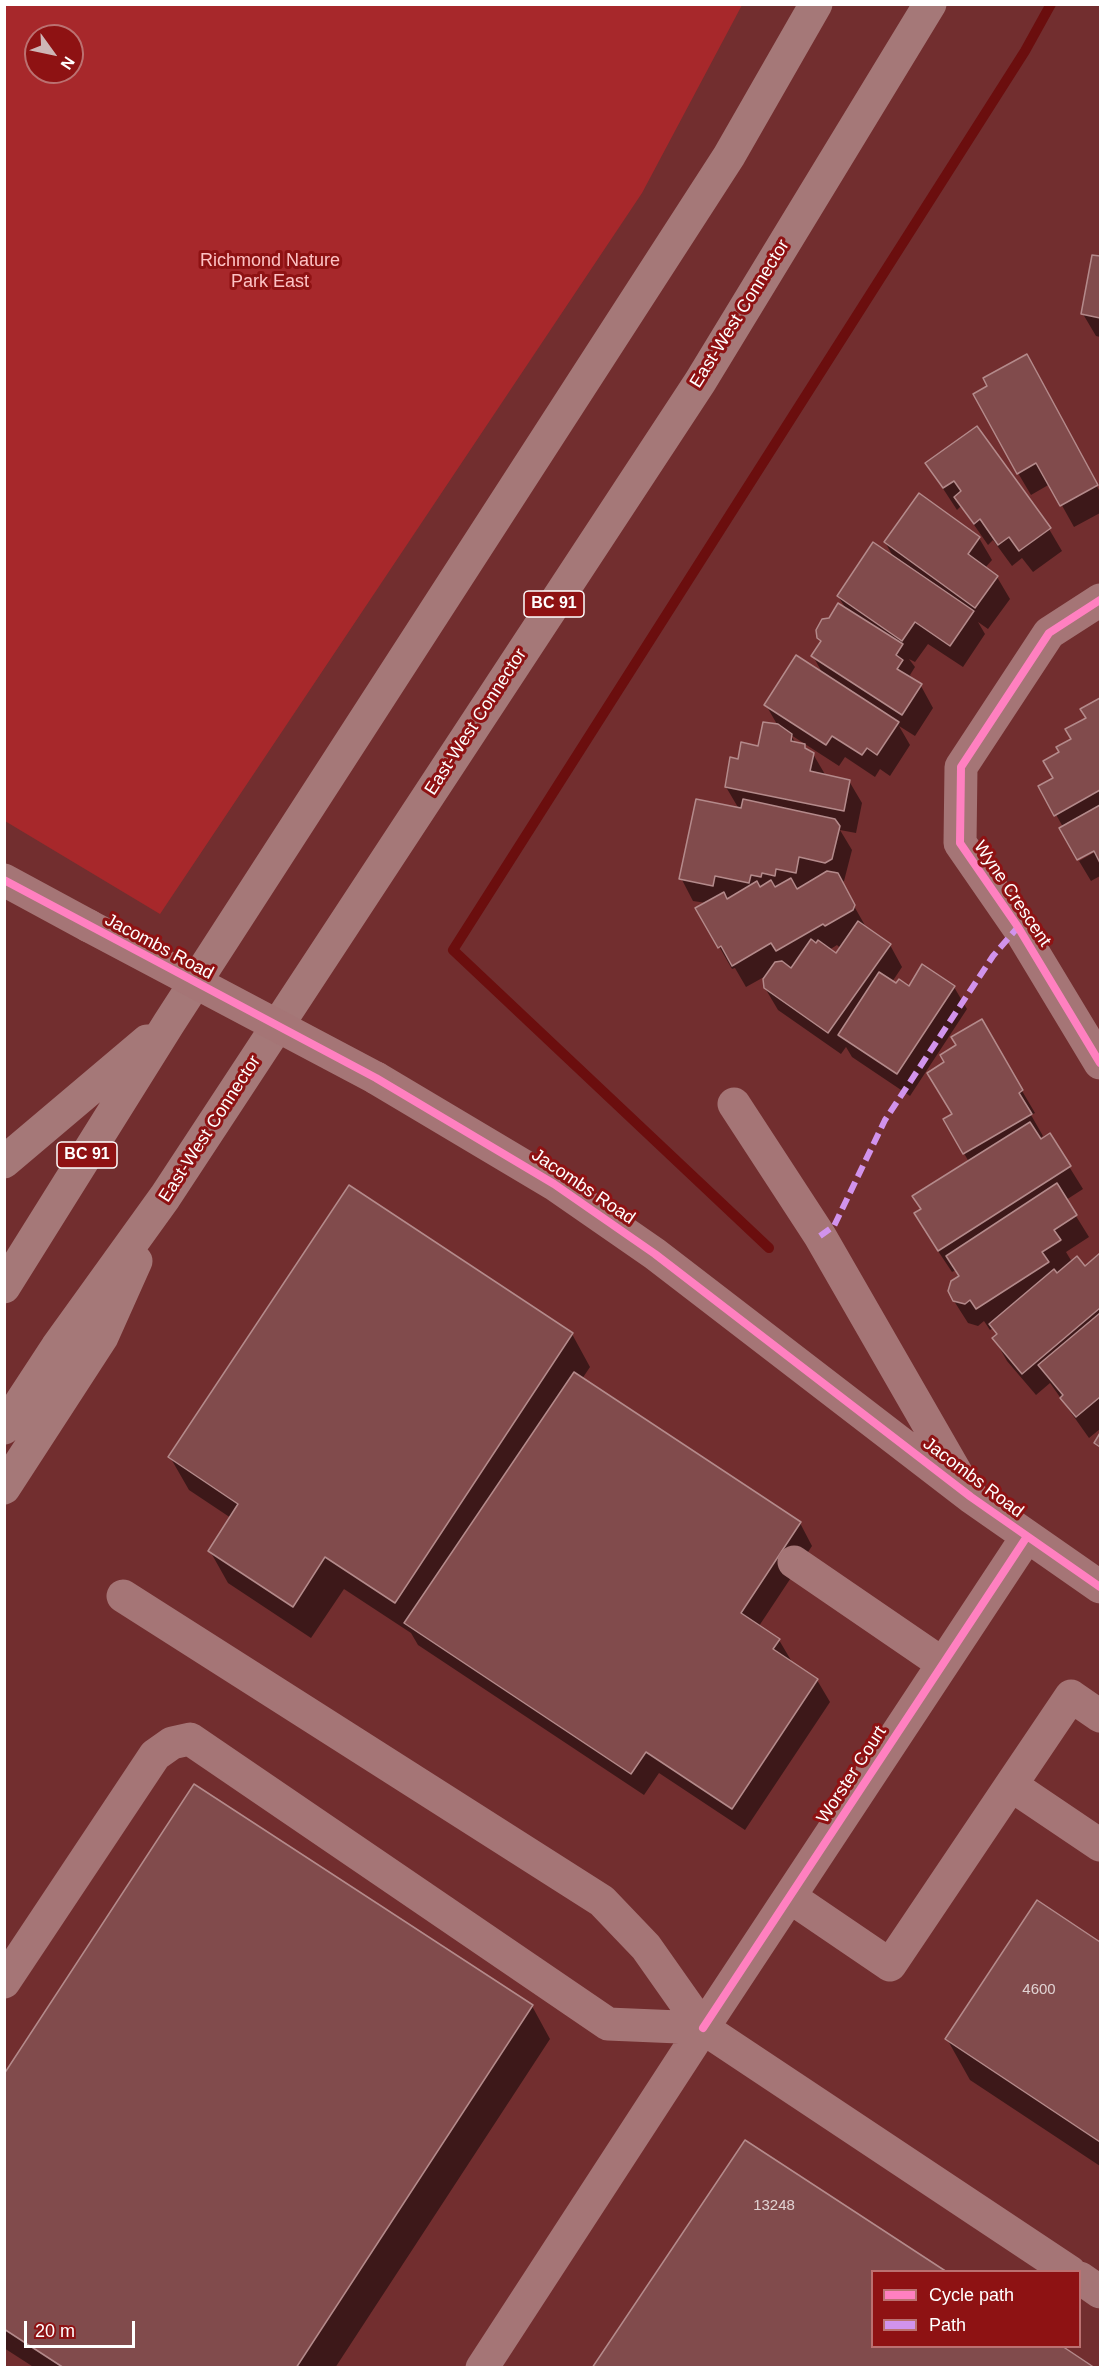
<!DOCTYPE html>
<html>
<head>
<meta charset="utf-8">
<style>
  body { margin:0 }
  #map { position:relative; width:1105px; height:2372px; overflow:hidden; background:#722e2f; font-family:Helvetica,sans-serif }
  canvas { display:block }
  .frame { position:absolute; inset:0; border:6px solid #fff; pointer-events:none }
  .legend { position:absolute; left:871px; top:2270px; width:210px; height:78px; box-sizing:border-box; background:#8e1213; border:2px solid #bb7171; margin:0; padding:8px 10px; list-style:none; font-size:18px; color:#fff }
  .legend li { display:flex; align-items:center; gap:12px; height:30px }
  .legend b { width:30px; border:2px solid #bb7171 }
  .north { position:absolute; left:24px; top:24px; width:60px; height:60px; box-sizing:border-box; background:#8e1213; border:2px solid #bb7171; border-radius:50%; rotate:123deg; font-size:16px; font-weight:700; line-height:24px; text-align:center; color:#fff }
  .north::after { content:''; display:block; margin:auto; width:21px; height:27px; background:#ceb6b6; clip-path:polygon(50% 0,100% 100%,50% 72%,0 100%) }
  .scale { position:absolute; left:24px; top:2321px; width:111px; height:27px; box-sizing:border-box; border:3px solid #fff; border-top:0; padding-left:8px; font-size:18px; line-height:21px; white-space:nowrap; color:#fff; -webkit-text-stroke:4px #8e1213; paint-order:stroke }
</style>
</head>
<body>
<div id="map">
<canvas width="1105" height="2372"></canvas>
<div class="frame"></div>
<ul class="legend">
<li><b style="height:8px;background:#ff80c0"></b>Cycle path</li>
<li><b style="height:8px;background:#d193ec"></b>Path</li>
</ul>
<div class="north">N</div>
<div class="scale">20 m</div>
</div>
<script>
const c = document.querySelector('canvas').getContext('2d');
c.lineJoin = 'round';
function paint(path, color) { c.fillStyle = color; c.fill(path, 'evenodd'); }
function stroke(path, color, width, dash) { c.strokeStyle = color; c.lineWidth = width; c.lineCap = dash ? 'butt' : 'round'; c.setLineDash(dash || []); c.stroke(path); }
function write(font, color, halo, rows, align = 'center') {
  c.font = font + ' Helvetica,sans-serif'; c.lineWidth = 6; c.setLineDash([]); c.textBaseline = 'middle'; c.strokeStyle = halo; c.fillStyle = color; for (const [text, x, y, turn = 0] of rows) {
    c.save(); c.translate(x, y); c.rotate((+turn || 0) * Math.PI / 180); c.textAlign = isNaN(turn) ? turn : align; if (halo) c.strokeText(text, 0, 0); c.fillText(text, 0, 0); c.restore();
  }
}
paint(new Path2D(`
  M5 4 742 5 642 193 160 914 5 821ZM36 36H72V72H36Z`), '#a7282b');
paint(new Path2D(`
  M1094 256 1100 258V337L1096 336 1083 314Z
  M1039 378 1100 492V513L1074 527 1050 484 1031 495 1018 473 989 386Z
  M927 464 1049 529 1062 551 1033 572 1022 558 1012 566 993 540 988 545 961 506 957 510Z
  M979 538 992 560 985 568 997 577 1010 599 988 629 978 622 985 634 963 667 928 644 915 662 909 659 915 667 910 675 914 681 921 686 933 708 915 736 899 726 910 745 890 776 880 769 875 777 845 757 839 766 791 735 796 744 804 746 807 751 813 754 826 776 849 781 862 803 856 833 840 830 852 850 844 881 841 883 867 929 890 945 902 967 892 982 909 988 923 966 954 987 967 1009 910 1096 852 1057 846 1047 841 1054 778 1010 765 988 764 977 746 987 735 968 732 969 697 908 706 903 693 901 681 878 739 809 726 787 739 761 759 747 778 726 766 705 824 676 813 656 821 643 818 638 830 619 846 609 838 596 895 560 885 542ZM844 944 836 955 829 950 837 945 839 947Z
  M1100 699V848L1063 827 1040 786 1055 778 1061 752 1088 718 1082 709Z
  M1100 849V876L1091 881 1079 861Z
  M981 1021 1035 1113 1031 1115 1043 1136 1039 1139 1041 1141 1050 1136 1083 1189 1066 1200 1089 1237 1066 1252 1072 1262 1085 1268 1100 1255V1429L1089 1438 1050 1383 1036 1395 1007 1361 994 1338 998 1335 993 1328 990 1330 984 1321 978 1326 968 1323 954 1301 960 1277 956 1270 952 1272 928 1236 922 1210 969 1162 945 1120 954 1115 946 1063 958 1046Z
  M572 1334 590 1367 582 1379 800 1523 812 1546 759 1626 779 1640 792 1662 817 1680 830 1702 745 1830 659 1773 644 1795 418 1645 411 1633 344 1589 311 1638 228 1583 210 1551 231 1518 189 1490 170 1457Z
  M1038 1902 1100 1943V2166L970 2080 947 2039Z
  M532 2006 550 2039 335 2368H35L4 2348V2077Z
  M872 2272V2346L594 2368Z`), '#0007');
stroke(new Path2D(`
  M769 1248 453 950 1025 51 1051 4`), '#6b0e0e', 10);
const building = new Path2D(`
  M1092 255 1100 256V318L1081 314Z
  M1027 354 1098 485 1060 506 1036 463 1017 474 973 394 987 386 983 378Z
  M977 426 1051 528 1019 551 1009 537 998 545 980 519 974 524 954 497 961 491 954 481 943 488 925 463Z
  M919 493 980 537 968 554 998 576 975 608 884 542Z
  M873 542 974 611 950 646 915 622 902 641 837 596Z
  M838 603 903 644 896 655 903 660 897 669 922 684 902 715 811 656 821 641 817 638 816 630 822 619 829 618Z
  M796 655 899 722 877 755 867 748 862 755 832 736 826 745 764 705Z
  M1100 698V790L1054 816 1038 786 1053 778 1043 761 1059 752 1056 747 1071 739 1065 729 1086 718 1080 709Z
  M763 722 778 724 792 734 791 741 805 744V748L814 753 810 771 850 780 844 811 725 787 730 757 738 759 741 742 758 746Z
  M696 799 741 808 743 799 835 819 840 826 832 859 825 863 799 857 796 873 776 869 775 876 762 873 761 877 751 875 749 883 715 876 713 886 679 879Z
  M1100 805V863L1094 851 1077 860 1059 828Z
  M827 871 838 873 855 905 853 910 825 926 823 924 776 951 771 943 732 966 721 946 718 948 695 908 724 892 727 899 757 881 760 887 771 880 775 887 791 878 797 889Z
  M858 921 891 944 828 1033 764 988 763 979 775 962 782 961 791 968 811 939 816 943 818 940 836 953Z
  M922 964 955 986 897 1074 838 1035 879 972 896 983 899 979 909 986Z
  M982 1019 1023 1090 1019 1093 1032 1114 963 1154 943 1119 952 1114 927 1073 944 1062 940 1055 956 1045 951 1037Z
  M1030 1122 1041 1139 1050 1133 1071 1166 938 1251 914 1213 921 1209 912 1196Z
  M1057 1183 1077 1215 1054 1230 1061 1240 1042 1252 1049 1262 976 1309 970 1300 965 1304 953 1301 948 1291 951 1281 959 1276 946 1256Z
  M349 1185 573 1333 395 1603 325 1557 293 1607 208 1551 238 1504 168 1457Z
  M1100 1253V1308L1022 1374 992 1338 997 1334 989 1324 1054 1269 1057 1273 1077 1256 1085 1266Z
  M1100 1313V1397L1076 1417 1060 1398 1063 1395 1038 1365Z
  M574 1372 801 1522 741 1613 780 1639 773 1649 818 1679 732 1809 646 1752 631 1774 404 1623Z
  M1100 1433V1447L1094 1443Z
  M194 1784 533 2005 296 2368H64L4 2329V2074Z
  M1037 1900 1100 1942V2142L945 2039Z
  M745 2140 947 2272H872V2346H1062L1095 2368H592Z`);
paint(building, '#814b4c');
stroke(building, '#b48a8b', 1.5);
stroke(new Path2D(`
  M1100 600 1049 633 961 767 960 843 1018 927 1100 1063
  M4 880 89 926
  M376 1078 554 1184 655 1254 971 1497 1100 1587
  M734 1104 820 1236 962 1483
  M794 1562 943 1664
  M123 1596 602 1901 646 1947 703 2028 1070 2272
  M1011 1785 1071 1696 1100 1716
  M790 1897 890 1965 1011 1785 1100 1845
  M4 1982 155 1755 172 1743 190 1739 608 2024 703 2028
  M1080 2278 1100 2292
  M482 2368 703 2028 1026 1538`), '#a57576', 33);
stroke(new Path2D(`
  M4 1162 147 1041
  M4 1287 169 1023 729 156 816 4
  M4 1428 57 1347 165 1197 700 382 930 4
  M4 1488 102 1337 136 1261`), '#a57878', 33);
stroke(new Path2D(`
  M89 926 376 1078`), '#a57576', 33);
stroke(new Path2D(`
  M820 1236 834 1226 885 1120 993 956 1018 927`), '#d193ec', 6, [12, 6]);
stroke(new Path2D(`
  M1100 600 1049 633 961 767 960 843 1018 927 1100 1063
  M4 880 376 1078 554 1184 655 1254 971 1497 1100 1587
  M703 2028 1026 1538`), '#ff80c0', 8);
write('15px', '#e0d2d2', null, [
  ["4600",1039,1990],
  ["13248",774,2206]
]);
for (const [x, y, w] of [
  [554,604,60],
  [87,1155,60]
]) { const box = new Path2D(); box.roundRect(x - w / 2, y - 13, w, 26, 4.5); c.fillStyle = '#8e1213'; c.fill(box); stroke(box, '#fff', 1.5); }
write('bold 16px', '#fff', null, [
  ["BC 91",554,604],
  ["BC 91",87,1155]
]);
write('18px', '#fdc2c4', '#8e1213', [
  ["Richmond Nature",270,261],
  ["Park East",270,282]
]);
write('18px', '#fff', '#8e1213', [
  ["East-West Connector",740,314,-58],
  ["East-West Connector",476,722,-57],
  ["Wyne Crescent",1012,894,56],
  ["Jacombs Road",159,947,28],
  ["East-West Connector",210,1129,-57],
  ["Jacombs Road",583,1187,34],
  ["Jacombs Road",973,1478,37],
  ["Worster Court",852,1775,-57]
]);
</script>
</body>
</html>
